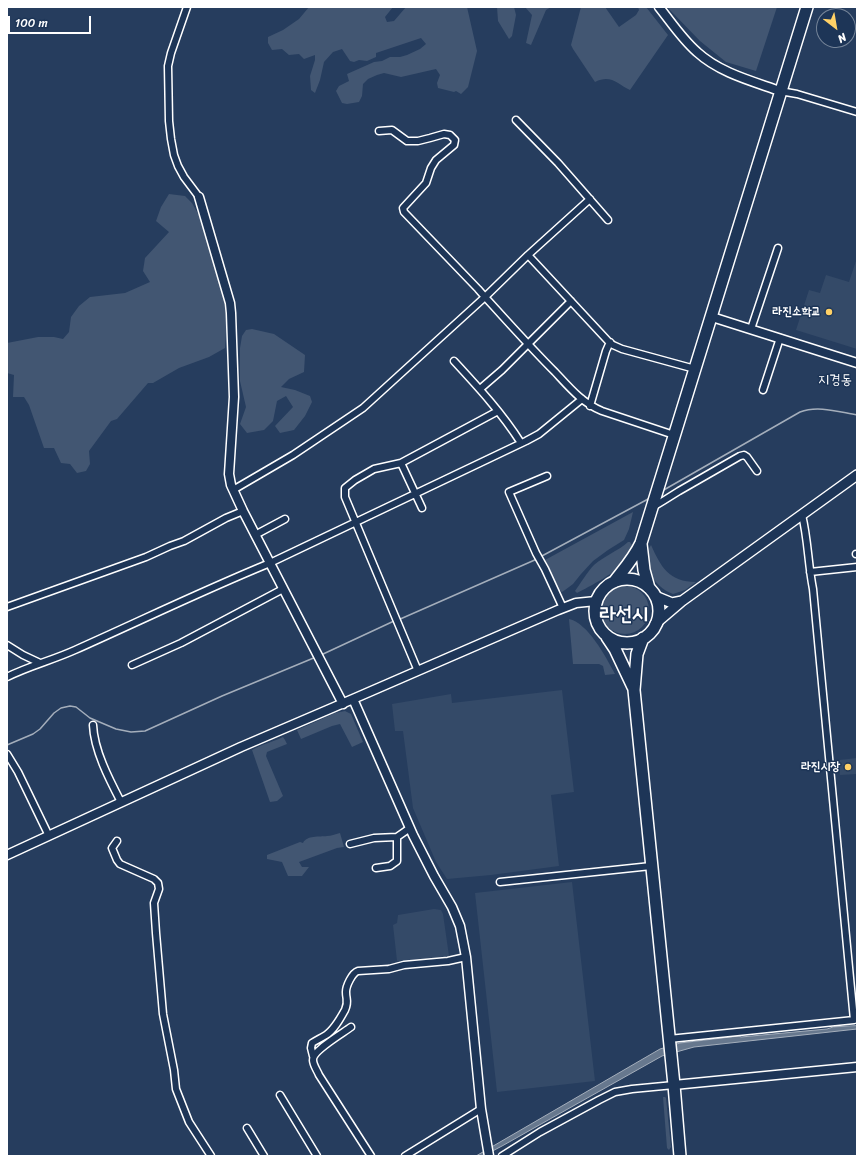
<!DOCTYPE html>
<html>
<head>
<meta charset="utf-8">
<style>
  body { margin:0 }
  #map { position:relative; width:864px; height:1163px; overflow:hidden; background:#263d5e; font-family:Sriracha,sans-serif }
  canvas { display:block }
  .frame { position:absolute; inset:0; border:8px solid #fff; pointer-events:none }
  .north { position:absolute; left:816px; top:8px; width:40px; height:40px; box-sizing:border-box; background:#1d3557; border:1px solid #77869a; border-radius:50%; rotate:149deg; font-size:11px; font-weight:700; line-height:16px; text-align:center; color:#fff }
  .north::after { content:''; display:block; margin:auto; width:14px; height:18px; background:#ffd166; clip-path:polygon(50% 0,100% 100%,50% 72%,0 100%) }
  .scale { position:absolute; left:8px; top:16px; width:83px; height:18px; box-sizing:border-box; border:2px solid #fff; border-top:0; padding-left:5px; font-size:12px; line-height:14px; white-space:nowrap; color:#fff; -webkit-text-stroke:3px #1d3557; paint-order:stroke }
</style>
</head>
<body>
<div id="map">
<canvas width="864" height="1163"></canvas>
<div class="frame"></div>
<div class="north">N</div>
<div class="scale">100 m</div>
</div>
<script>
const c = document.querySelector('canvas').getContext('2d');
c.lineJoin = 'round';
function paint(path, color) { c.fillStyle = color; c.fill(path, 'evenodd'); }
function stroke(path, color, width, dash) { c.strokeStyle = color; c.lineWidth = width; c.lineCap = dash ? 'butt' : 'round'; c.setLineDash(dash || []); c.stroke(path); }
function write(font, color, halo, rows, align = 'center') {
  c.font = font + ' Sriracha,"Poor Story",sans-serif'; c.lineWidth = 3; c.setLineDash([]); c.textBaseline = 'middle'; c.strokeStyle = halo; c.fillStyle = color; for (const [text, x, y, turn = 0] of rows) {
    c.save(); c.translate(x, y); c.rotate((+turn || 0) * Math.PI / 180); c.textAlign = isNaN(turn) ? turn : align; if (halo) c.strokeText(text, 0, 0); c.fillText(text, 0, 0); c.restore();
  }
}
paint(new Path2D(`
  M857 258V349L796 330 809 290 820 293 826 275 849 282Z
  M562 690 574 792 551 795 559 866 491 875 447 879 436 862 413 808 403 731H395L392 704 451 694 452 703Z
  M857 758V775V774L840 775 839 760Z
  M572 882 595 1081 497 1092 475 893Z
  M434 909 441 910 443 914 449 956 397 961 393 925 397 923 398 915Z`), '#344a68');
paint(new Path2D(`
  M309 7H393L385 17 387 22 394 21 406 7H467L477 51 468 87 461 94 456 91 454 92 438 88 437 83 440 75 436 69 401 77 384 73 377 75 368 79 363 84 362 96 359 102 347 104 342 103 336 91 339 86 349 81 347 74 374 62 382 61 390 57H400L407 55 420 49 426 44 421 38 376 53V57L367 61 359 60 354 62 350 61 342 49 333 52 324 62 320 80 315 93 311 90 310 76 315 60V55L304 59 299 54 289 55 282 49 272 50 268 43V37L283 30 299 19Z
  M497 7H514L516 15 512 36 509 39 498 21Z
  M525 7H551L546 10 531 45 526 43 532 15Z
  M581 7H605L619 27 636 15 639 10 638 7H646L668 35 630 90C617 84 611 74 595 82L573 49 571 45Z
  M667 7H777L756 71 726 62 700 41Z
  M169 194 185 196 192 203 201 219 225 300 227 316 225 348 209 357 179 368 153 383H148L117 419 111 421 89 451 90 464 86 471 77 473 70 464 61 463 54 448H44L29 405 24 397H13L14 375 7 373V343L38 337H54L63 339 69 332 71 317 79 306 90 297 125 293 150 282 143 271 145 258 169 232 156 221 161 207Z
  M252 329 274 334 305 355 304 372 289 379 281 387 295 390 310 396 312 402 305 416 294 430 280 433 275 426 293 407 286 396 277 401 273 421 264 430 247 433 240 424 246 407 240 381V348L242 336 246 330Z
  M633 512 629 529 624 540 608 550 593 561 581 574 573 584 565 590 562 592 558 589 545 560Z
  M628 542H630L632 545C630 550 628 555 626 560 619 571 589 587 577 593L575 591C581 583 587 572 594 565 604 556 618 551 628 542Z
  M651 545C661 567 669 582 696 582L685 590 673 594C654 587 639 564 651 545Z
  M601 610a24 24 0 1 1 48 0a24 24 0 1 1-48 0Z
  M569 619C588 623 606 657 615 674L605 675 603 666 599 664H573Z
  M345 711 351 714 363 742 352 747 340 724 332 726 301 739 297 730 335 713Z
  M283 737 285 740 287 744 267 752 266 756 283 796 277 801 270 802 252 750C262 744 273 742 283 737Z
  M340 833 344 847 337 848 299 862 302 867H309L302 876H288L282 862 267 859V855L300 842 303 843C307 835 319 837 327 836 331 836 335 834 340 833Z
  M663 1097H665L666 1098 671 1147 669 1150 667 1148Z`), '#425672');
const water = new Path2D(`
  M857 1026V1029L694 1047 662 1056 502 1146 483 1156H476L660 1049 680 1043 739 1036 741 1037 827 1029 833 1027Z`);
paint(water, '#67788e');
stroke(water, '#a4aebb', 1);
stroke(new Path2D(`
  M662 491 800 412C818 405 839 412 857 415
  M540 557 650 498
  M398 620 537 559
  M321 655 394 621
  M7 745 33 734 40 729 54 713 61 708 70 706 76 707 90 718 116 729 131 732 145 731 222 696 316 657`), '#a4aebb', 1.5);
const minor = new Path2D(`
  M187 7 171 53 168 66 169 121 171 139 174 155 178 166 184 177 199 197
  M780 91 797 94 857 112
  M516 120 558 163 608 220
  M379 131 392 130 407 141H418L430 138 444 134 450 135 455 140 454 145 436 160 431 168 426 183 403 208 404 212 478 289 485 297C508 322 531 348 555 372 569 387 582 403 602 411L674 435
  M528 255 608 341 613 345 622 349 695 369
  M751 329 778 248
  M454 361C478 387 502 413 521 443
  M480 389 502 370 571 301
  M763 390 780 338
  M590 406 606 351 610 342
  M401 463 498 411
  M547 476 509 492 536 553 545 569 563 608
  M233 490 293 455 363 408 485 297 528 255 590 199
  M653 507 663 501 679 491 740 456 744 455 747 457 757 471
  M255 535 285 519
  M856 554H857
  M810 572 857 567
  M7 607 146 557 170 546 184 541 226 518 243 511
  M7 645 23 655 40 663
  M132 665 181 643 283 589
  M418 671 345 497V488L355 480 374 469 401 463 422 508
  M7 677C29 666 53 660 75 650 140 621 204 590 270 563L526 441 539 434 582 399
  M93 725C94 750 109 779 121 802
  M7 754 18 772 49 836
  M117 841 112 848 117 860 120 864 154 879 158 883 159 889 154 903 156 933 163 1014 174 1070 176 1089 189 1122 211 1156
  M350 844 374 838 397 837 410 828
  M376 868 390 866 397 861V837
  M500 882 651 866
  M351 1027C343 1033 312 1051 313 1060 313 1065 317 1070 319 1075L371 1156
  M669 1039 854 1020 813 589C808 564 808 539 802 515
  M313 1056 311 1048 312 1043C317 1040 321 1038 326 1035 334 1030 340 1019 345 1010 349 1001 346 1000 346 992 346 986 352 973 358 971L389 969 404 965 448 961 466 957
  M280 1095 317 1156
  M247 1128 264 1156
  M405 1156 481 1109
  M502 1156 540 1132 599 1100 615 1092 632 1089 674 1085`);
const tertiary = new Path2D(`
  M659 7C671 22 682 39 697 52 720 73 752 81 780 91
  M199 197 230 303 231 313 234 397 229 474 231 485 243 511 343 704
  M712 317 857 363
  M353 699 413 835 434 876 452 907 460 926 466 957 481 1109 489 1156
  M7 855 241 747 353 699 558 610 576 603 596 601
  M674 1085 857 1067`);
const secondary = new Path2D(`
  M655 596 672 603 682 601
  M655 624 682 601 857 475`);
const trunk = new Path2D(`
  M641 544 644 570 649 588
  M595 611a32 32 0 1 1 64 0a32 32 0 1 1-64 0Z
  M614 582C624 569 634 558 641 543L807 7
  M607 637 615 649 633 687
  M643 638 637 654 634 690 674 1085 680 1156`);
stroke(minor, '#fff', 9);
stroke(tertiary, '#fff', 11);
stroke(secondary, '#fff', 12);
stroke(trunk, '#fff', 14);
stroke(minor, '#1d3557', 6);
stroke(tertiary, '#1d3557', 8);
stroke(secondary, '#1d3557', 9);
stroke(trunk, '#1d3557', 11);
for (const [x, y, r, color] of [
  [829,312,4,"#ffd166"],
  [848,767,4,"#ffd166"]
]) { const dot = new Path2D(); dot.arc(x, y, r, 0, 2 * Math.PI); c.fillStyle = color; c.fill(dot); stroke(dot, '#1d3557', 1.5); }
write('bold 12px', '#fff', '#1d3557', [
  ["라진소학교",821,312],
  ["라진시장",840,767]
], 'right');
write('14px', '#fff', '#1d3557', [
  ["지경동",835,380]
]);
write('bold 20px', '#fff', '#1d3557', [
  ["라선시",624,615]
]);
</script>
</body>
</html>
